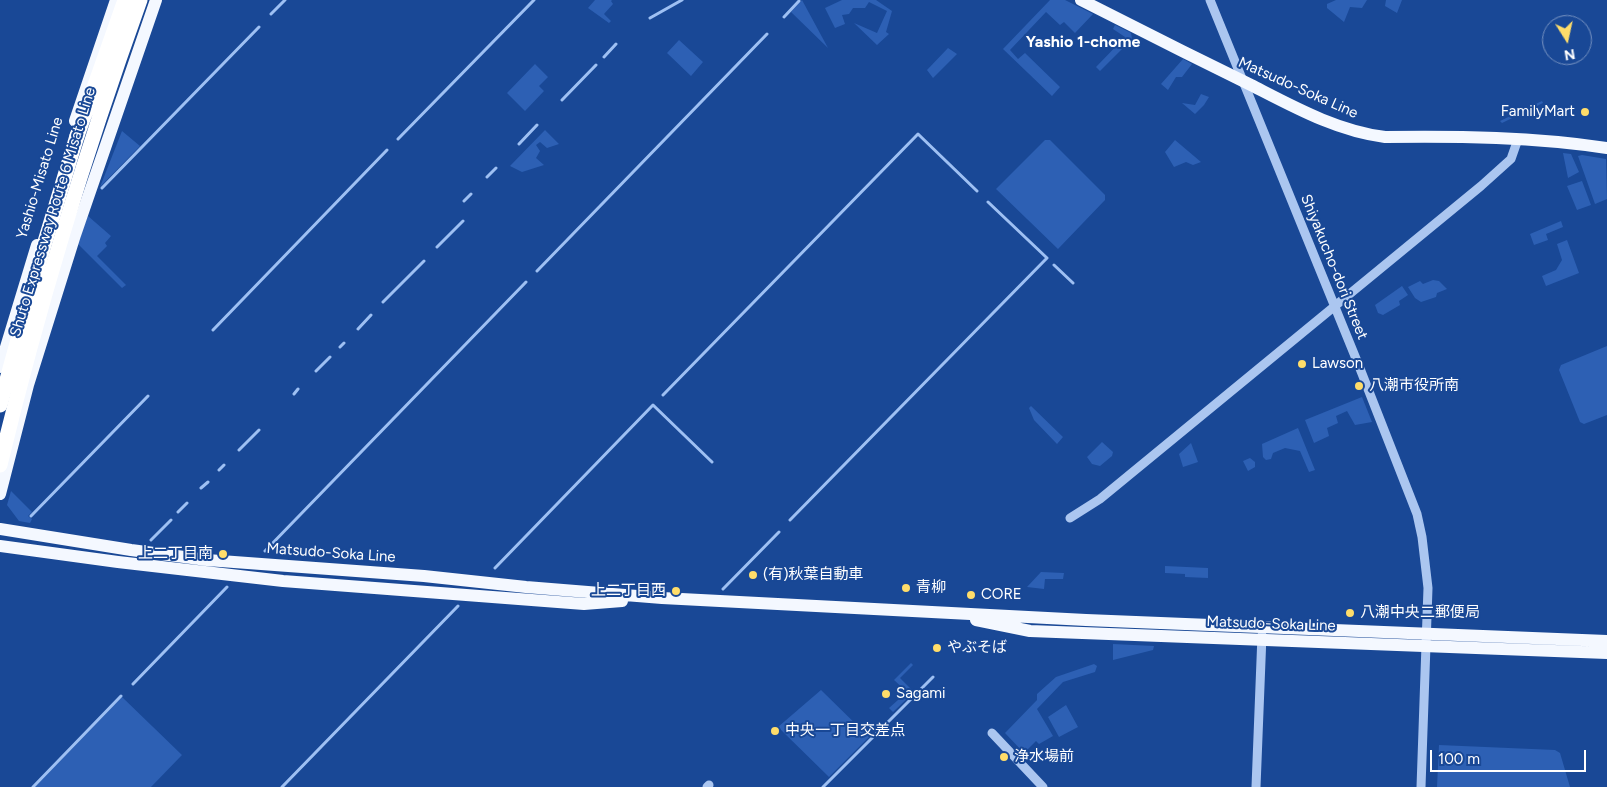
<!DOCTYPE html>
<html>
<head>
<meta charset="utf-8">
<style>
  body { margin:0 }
  #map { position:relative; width:1607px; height:787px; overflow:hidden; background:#194896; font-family:Figtree,sans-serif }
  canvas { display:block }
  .north { position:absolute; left:1542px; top:15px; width:50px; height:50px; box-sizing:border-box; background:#194896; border:1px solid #7591c0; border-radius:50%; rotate:170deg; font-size:14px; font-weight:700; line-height:20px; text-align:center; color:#fff }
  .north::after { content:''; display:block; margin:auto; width:18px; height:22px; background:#ffdd6a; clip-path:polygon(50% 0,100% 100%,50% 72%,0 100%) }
  .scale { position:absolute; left:1430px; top:750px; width:156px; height:22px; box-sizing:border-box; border:2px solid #fff; border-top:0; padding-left:6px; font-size:15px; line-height:18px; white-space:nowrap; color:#fff; -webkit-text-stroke:4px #194896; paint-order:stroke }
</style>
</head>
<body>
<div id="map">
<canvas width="1607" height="787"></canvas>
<div class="north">N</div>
<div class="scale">100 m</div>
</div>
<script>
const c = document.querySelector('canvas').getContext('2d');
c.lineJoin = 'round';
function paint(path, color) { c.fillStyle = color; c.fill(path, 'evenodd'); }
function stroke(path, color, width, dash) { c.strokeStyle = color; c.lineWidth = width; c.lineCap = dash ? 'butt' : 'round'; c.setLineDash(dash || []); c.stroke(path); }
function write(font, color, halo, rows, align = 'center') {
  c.font = font + ' Figtree,"Noto Sans JP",sans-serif'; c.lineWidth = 4; c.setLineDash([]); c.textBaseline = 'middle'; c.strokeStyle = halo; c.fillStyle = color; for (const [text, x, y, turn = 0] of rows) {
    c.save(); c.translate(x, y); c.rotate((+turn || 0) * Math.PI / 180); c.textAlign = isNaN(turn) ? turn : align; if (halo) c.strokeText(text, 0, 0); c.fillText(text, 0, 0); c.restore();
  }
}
paint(new Path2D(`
  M595 0H612L611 1 613 4 604 14 611 21 609 23 588 8Z
  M802 0 828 48 791 12Z
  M842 0H876L892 11 886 32 889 34 877 45 854 23 877 33 887 11 869 2 865 8H853L849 14 842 15 845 24 835 28 825 8Z
  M1050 0H1065L1093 14 1075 33 1064 22 1060 25 1046 12 1010 50 1018 59 1025 53 1060 87 1052 96 1003 49Z
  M1336 0H1367L1362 8 1350 7 1344 22 1327 8V4Z
  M1386 0H1402L1397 13 1385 6Z
  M1115 25 1131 33 1132 39 1100 71 1096 67 1125 37 1113 29Z
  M679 40 703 62 691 76 667 53Z
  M948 48 957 54 933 78 927 70Z
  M1183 59 1192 64 1182 77H1176L1168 90 1161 84Z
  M535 64 548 77 539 86 544 91 525 111 507 93Z
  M1201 94 1209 97 1204 105 1195 114 1182 103 1195 105Z
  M1542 101 1543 103 1502 123 1500 121Z
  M545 130 559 144 547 148 540 142 536 145 540 151 536 158 544 165 522 172 510 166Z
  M122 131 140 146 100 187Z
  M1045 140H1050L1105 195V200L1058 249 996 189Z
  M1175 140 1201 162 1193 165 1186 162 1174 167 1165 152Z
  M1563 153 1571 154 1579 172 1568 178Z
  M1582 155 1606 159 1607 199 1595 204 1578 156Z
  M1582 181 1591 205 1577 210 1567 186Z
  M88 216 111 236 105 243 107 246 97 256 126 285 122 288 77 243Z
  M1561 221 1563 227 1546 234 1548 240 1534 245 1530 234Z
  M1567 240 1579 273 1546 286 1542 276 1556 270 1562 260 1557 244Z
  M1433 280 1439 281 1447 289 1437 293 1436 297 1421 302 1415 298 1408 287 1420 281 1423 284Z
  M1402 286 1408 295 1399 301 1400 305 1383 315 1378 313 1375 305Z
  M1607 346V415L1584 424 1580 422 1559 370 1561 365Z
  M1362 397 1372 422 1355 425 1347 411 1336 416 1338 423 1327 428 1329 436 1314 443 1305 420Z
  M1031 406 1063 437 1057 444 1034 420 1029 408Z
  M1298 428 1315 470 1309 472 1300 451 1285 448 1273 453 1271 459 1266 460 1263 457 1262 444Z
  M1102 442 1113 452 1112 456 1100 466 1092 464 1087 457Z
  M1191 443 1198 462 1183 467 1179 454Z
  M1250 458 1255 462V467L1248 471 1243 461Z
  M11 491 32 512 28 516 32 519 30 523 19 521 7 505Z
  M1165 566 1208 568V578L1185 577V574L1165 573Z
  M1041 572 1064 573 1063 579H1045L1044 589 1027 587Z
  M1113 644 1154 646 1153 650 1113 660Z
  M911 663 913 665 900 678 914 692 893 712 889 708 907 692 894 680Z
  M1094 664 1097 666 1095 672 1063 682 1037 709 1053 736 1039 744 1036 741 1024 753 1005 733 1037 700V694L1056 677Z
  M821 690 869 737 829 777 778 727Z
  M122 697 182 755 151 787H35Z
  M1066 705 1078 727 1059 737 1048 717Z
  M1439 745 1555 750 1560 753 1570 787H1437Z`), '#2d60b4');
stroke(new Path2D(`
  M271 14 285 0
  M784 17 799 1
  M650 18 682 0
  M604 57 616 44
  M562 100 596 65
  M398 139 534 0
  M519 144 537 125
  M487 177 496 168
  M102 188 259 27
  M464 201 471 194
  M437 247 463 221
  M1054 265 1073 283
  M537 271 767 34
  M383 302 424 261
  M358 329 371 315
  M213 330 387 150
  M340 347 344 343
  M316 371 330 357
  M294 394 298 389
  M663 395 918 134 977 191
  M239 450 259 430
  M219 470 224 465
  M201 488 208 482
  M178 512 187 503
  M31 516 148 396
  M790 520 1047 258 988 202
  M151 540 171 520
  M265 551 526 282
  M495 568 653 405 712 462
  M723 589 779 532
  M133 684 227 587
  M33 787 121 696
  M282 787 458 606
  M823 787 933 677`), '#9ec0f3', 3);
stroke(new Path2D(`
  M1210 0 1359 366 1417 514 1422 537 1428 588 1421 787
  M1070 518 1100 499 1481 186 1511 159 1518 139
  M992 733 1043 787
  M707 787 709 785
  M1256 787 1262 635`), '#abc6f0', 9);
stroke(new Path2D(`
  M1081 0C1138 29 1194 57 1251 85 1294 107 1337 131 1385 137 1459 136 1534 137 1607 148
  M75 121 116 0
  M0 367 37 245
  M0 494 28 385 75 235 156 0
  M0 529 131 550 207 560 424 576 526 587 662 598 1086 620 1607 641
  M0 546 118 562 283 581 584 604 622 601
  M976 620 1030 631 1607 653`), '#f4f8ff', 12);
stroke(new Path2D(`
  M0 405 44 245 77 136`), '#fff', 15);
stroke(new Path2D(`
  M77 136 125 0
  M0 465C38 307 85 153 140 0`), '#fff', 15);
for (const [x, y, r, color] of [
  [1585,112,5,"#ffdd6a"],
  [1302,364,5,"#ffdd6a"],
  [1359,386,5,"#ffdd6a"],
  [223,554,5,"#ffdd6a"],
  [753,575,5,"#ffdd6a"],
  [906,588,5,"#ffdd6a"],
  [676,591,5,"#ffdd6a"],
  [971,595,5,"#ffdd6a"],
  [1350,613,5,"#ffdd6a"],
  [937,648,5,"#ffdd6a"],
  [886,694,5,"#ffdd6a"],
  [775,731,5,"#ffdd6a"],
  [1004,757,5,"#ffdd6a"]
]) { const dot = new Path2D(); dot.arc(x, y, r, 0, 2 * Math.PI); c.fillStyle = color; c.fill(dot); stroke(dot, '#194896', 2); }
write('15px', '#fff', '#194896', [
  ["Matsudo-Soka Line",1298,88,24],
  ["Yashio-Misato Line",40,178,-73],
  ["Shuto Expressway Route 6 Misato Line",53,212,-73],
  ["Shiyakucho-dori Street",1334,267,68],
  ["Matsudo-Soka Line",331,553,4],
  ["Matsudo-Soka Line",1271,624,2]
]);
write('15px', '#fff', '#194896', [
  ["FamilyMart",1575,112,"right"],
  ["Lawson",1312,364],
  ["八潮市役所南",1369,386],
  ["上二丁目南",213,554,"right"],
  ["(有)秋葉自動車",763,575],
  ["青柳",916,588],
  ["上二丁目西",666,591,"right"],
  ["CORE",981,595],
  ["八潮中央二郵便局",1360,613],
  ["やぶそば",947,648],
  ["Sagami",896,694],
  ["中央一丁目交差点",785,731],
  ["浄水場前",1014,757]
], 'left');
write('bold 16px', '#fff', '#194896', [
  ["Yashio 1-chome",1083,42]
]);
</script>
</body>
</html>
